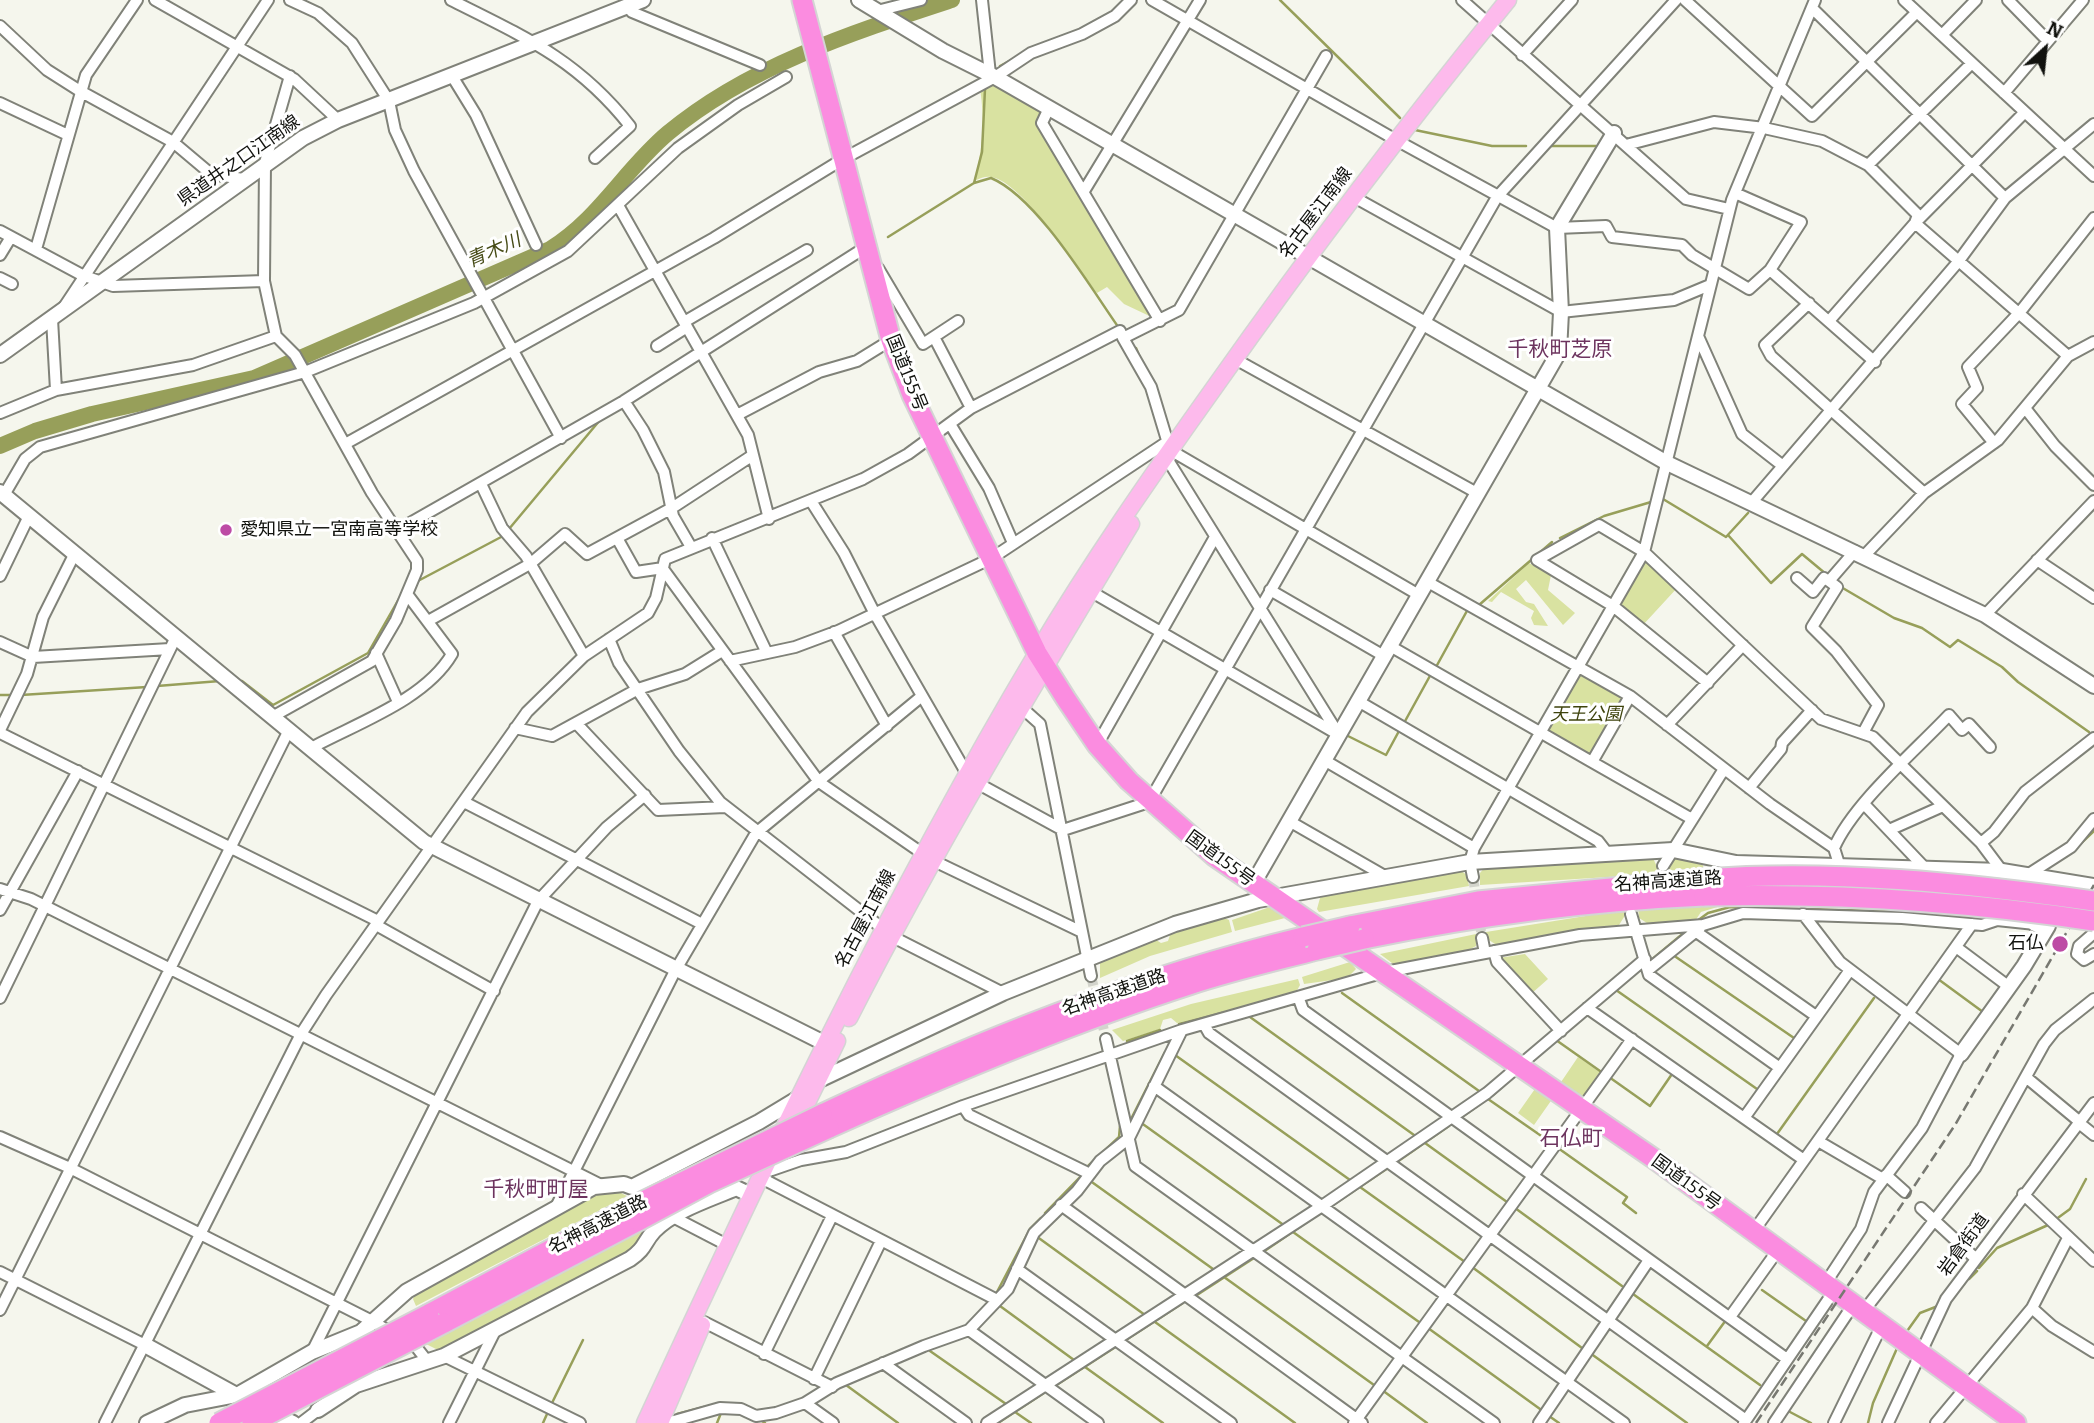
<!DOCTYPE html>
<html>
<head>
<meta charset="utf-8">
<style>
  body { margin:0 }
  #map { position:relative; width:2094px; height:1423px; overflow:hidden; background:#f5f6ed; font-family:Bitter,serif }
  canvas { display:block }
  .north { position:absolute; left:2010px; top:14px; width:70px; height:70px; -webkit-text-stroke:5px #fff; paint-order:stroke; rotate:27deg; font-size:19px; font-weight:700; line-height:28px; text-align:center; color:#11120e }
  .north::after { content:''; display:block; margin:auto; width:24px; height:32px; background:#11120e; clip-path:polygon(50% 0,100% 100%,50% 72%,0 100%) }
</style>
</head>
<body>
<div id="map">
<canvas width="2094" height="1423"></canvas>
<div class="north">N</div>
</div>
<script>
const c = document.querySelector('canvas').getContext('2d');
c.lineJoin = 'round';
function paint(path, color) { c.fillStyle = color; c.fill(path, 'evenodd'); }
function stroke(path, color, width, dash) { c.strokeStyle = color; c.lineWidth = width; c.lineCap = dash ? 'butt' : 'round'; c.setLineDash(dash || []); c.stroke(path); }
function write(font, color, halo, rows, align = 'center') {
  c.font = font + ' Bitter,"Noto Sans JP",serif'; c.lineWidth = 6; c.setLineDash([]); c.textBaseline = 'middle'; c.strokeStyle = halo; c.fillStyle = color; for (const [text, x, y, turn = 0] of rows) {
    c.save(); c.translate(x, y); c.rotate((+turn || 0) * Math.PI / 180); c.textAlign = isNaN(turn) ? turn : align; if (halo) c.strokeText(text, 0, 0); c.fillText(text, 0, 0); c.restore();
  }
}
paint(new Path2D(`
  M990 74 1049 108 1042 124 1160 321 1124 304 1107 287 1097 293C1077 266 1025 187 995 178 987 175 981 178 974 181 983 149 985 121 980 88Z
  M1646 560 1678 587 1643 625 1621 604Z
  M1529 563 1551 575 1548 590 1575 613 1563 625 1526 580 1516 589 1526 602 1534 604 1548 626 1534 625 1531 618 1534 611 1501 592 1492 602 1488 601Z
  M1585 674 1623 697 1593 754 1589 755 1548 729 1579 675Z
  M1675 856 1701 861 1705 871 1480 885V873L1486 866 1653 858 1657 867 1666 866Z
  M1458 869 1467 875 1469 886 1319 912 1317 909 1320 898 1329 893Z
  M1724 905 1701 912 1695 921 1647 923 1639 918 1638 908Z
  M1270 907 1285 918 1235 931 1232 920Z
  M1629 909 1619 925 1498 946 1486 938V932Z
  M1220 916 1229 920 1232 932 1150 956 1100 978V961L1153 938 1161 943 1168 941 1171 932Z
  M1476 934V946L1465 952 1396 966 1380 954Z
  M1525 954 1548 979 1531 994 1499 958Z
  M1350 962 1356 969 1347 978 1304 984 1302 977Z
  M1298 979 1300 985 1295 994 1177 1023 1171 1018 1163 1020 1160 1029 1123 1041 1112 1030 1191 1004Z
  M1578 1057 1601 1073 1581 1101 1559 1085Z
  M1537 1086 1553 1098 1534 1125 1518 1113Z
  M617 1191 627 1196 416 1306 413 1299 416 1292 601 1193Z
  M642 1227 643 1238 638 1245 590 1274 438 1350 422 1342Z`), '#d9e2a1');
stroke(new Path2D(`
  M1280 0 1400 118
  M1000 66 1013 59
  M1415 130 1492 146H1526
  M1547 146H1596
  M974 183 991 178C1037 197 1090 287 1119 328
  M888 237 974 183 982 152 985 89
  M1136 348 1140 358
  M1663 499 1726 537 1748 513
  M509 529 600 420
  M1728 535 1771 583 1802 554 1826 574
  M1560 538 1604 516 1651 502
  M416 582 503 536
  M1841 587 1894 618 1922 628 1950 647 1958 640 2002 667 2018 682 2089 732
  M1472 602 1518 627
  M1479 605 1552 542
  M1436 667 1468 609
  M237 681H242L273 705 368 653 400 597
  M157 686 220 681
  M0 695H14
  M21 695 147 687
  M1404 723 1431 674
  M1346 735 1386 755 1399 731
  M1784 807 1790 811
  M2076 848 2094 831
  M1697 921 1708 913 1730 907 1911 912 1984 917 1986 915
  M1673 955 1794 1038
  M1650 961 1686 931
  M1938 979 1983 1012
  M1616 990 1757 1089
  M1342 993 1479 1091
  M1250 1017 1414 1135
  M1179 1024 1222 1013
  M1556 1040 1600 1071
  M1127 1041 1160 1030
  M1175 1055 1350 1180
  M1609 1077 1650 1106 1672 1074 1686 1084
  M1689 1086 1706 1098
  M1493 1095 1502 1087
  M1488 1099 1550 1142
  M1712 1102 1716 1105
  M1719 1107 1728 1113
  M1462 1117 1483 1102
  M1734 1117 1740 1121
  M1130 1121 1165 1052
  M1140 1122 1285 1226
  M1777 1134 1874 998
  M1425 1143 1507 1202
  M1558 1148 1627 1197 1623 1203 1636 1213
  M1397 1162 1449 1126
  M1088 1166 1119 1137 1120 1126
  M1089 1180 1213 1269
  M1360 1187 1465 1262
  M1333 1205 1388 1168
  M1515 1208 1622 1286
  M1045 1213 1082 1175
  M2055 1220 2070 1209 2086 1179
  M1293 1232 1419 1322
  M1036 1236 1145 1315
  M1266 1250 1319 1214
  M1472 1267 1582 1348
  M1979 1268 1997 1248 2048 1225
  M1224 1277 1374 1385
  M1969 1279 1977 1271
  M1762 1290 1806 1321
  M997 1292 1030 1229 1041 1218
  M1957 1292 1964 1284
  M1633 1294 1760 1385
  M1197 1295 1254 1258
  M1000 1306 1074 1360
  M1155 1322 1295 1423
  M1428 1328 1540 1409
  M1905 1334 1920 1313 1938 1306
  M1126 1340 1183 1303
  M1707 1346 1726 1320
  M930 1351 1006 1404
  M1590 1353 1687 1423
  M1085 1367 1163 1423
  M846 1385 898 1423
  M1055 1386 1114 1348
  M1382 1390 1427 1423
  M551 1405 583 1340
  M1015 1412 1031 1423
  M1790 1412 1811 1423
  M677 1414 704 1407
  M1549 1416 1559 1423
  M762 1421 765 1423
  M543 1423 547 1414
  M717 1423 721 1413
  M998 1423 1044 1393
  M1868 1423 1873 1403 1898 1346`), '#979f5a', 2.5);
stroke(new Path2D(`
  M0 446 35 431 92 414 254 378 550 249C599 219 625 169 668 133 748 66 854 32 952 0`), '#979f5a', 16);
stroke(new Path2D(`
  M1473 877 1482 938
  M1091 976 1106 1039`), '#d3d4cc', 10, [10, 5]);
const street = new Path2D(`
  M155 0 294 79 338 120
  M290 0 318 13 352 43 389 101 395 130 414 171 561 438
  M451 0C525 37 578 60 630 126L595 158
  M982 0 990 74
  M1152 0 1396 140 1557 228 1606 226 1612 237 1682 245 1692 255 1749 289 1770 270 1801 222 1735 193
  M1462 0 1686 199 1729 209
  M1685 0 1812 116 1917 12
  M1904 0 2094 176
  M2008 0 2047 40
  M627 6 632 12 760 65
  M1812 8 2005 198
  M877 11 921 0
  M0 26 47 70 80 91 173 142 211 174 243 179
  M1942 35 1976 0
  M1522 55 1572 0
  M452 76 476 115 536 245
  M2004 93 2083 0
  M0 103 68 135
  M1049 108 1042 123 1160 321
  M1626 145 1714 122 1764 128 1822 141 1868 165 1918 215 1915 223 2068 356 1998 440 1924 493 1864 556
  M1868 165 1972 63
  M1084 191 1200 0
  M1352 196 1561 312 1674 300 1710 285
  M619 207 748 435 769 519
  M0 231 82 275 113 286 264 281
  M36 249 86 75 137 0
  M0 255 11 237
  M878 268 923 344 958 321
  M1770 270 1875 362
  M0 278 12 284
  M1809 303 1765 345 1771 356 1924 493
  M64 307 268 0
  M52 319 56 390
  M1829 321 1915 223 2024 113
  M684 322 807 250
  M1698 336 1742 434 1783 466
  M934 337 971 408
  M1123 338 1151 387 1170 450 1419 595
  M657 346 687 327
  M2068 356 2094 342
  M1235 359 1477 493
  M624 401 643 430 664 472 673 516 691 547
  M2025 408 2055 446 2094 485
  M0 413 56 390 193 365 276 336
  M737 415 819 372 857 361 891 340
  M950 424 989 488 1013 543
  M1994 443 1962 404 1977 388 1968 367 2020 312 2094 218
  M345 444 714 238 843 159 995 77 1031 53 1082 34 1115 16 1131 0
  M1166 457 1339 735
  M481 484 502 528 526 556 584 656
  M4 495 25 459 40 447 305 372 474 303 568 251 678 148 738 105 786 77
  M811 501 844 553 875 614 967 774
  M1752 502 1958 262 2005 198 2094 124
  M396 531 624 401 866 247 868 251
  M617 538 636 572 663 568
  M712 538 767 653
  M1855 551 1829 581 1837 587 1812 627 1836 651 1878 705 1863 733
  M2037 560 2094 598
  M663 569 819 782 932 860 1082 932
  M0 576 29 516
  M1797 578 1813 592 1824 578 1829 581
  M1426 581 1630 696 1770 804 1834 848 1839 864
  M1270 590 1384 656
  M1090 591 1339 735
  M1985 615 2094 501
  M428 621 530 564 565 534 587 554 672 508 753 455
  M834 632 887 726
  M609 639 619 663 679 751 720 802 882 928
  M0 642 33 657 170 649
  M1390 646 1592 762 1630 696
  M376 653 398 702
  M730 661 795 647 838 631 992 558 1167 442
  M1708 683 1613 606 1537 560 1599 525 1644 552 1821 719 1873 737 1981 843 2002 871
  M1358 701 1598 841 1608 854
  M1021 707 1040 724 1091 976
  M272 717 372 661 396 620 417 570V561L372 493 295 355 276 336 264 281 265 163 290 76
  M576 723 658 810 725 807
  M1667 725 1743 645
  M515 728 552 736 638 689 685 674 722 651
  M0 730 27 674 43 617 75 553
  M0 733 378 921
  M1097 745 1215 537
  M311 748C357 723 425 700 452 654L407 594
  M1324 760 1474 848
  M1592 762 1692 819
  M977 783 1063 830 1149 802 1497 197 1676 0
  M1749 788 1781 749 1782 743 1812 710
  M464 802 702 924
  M1865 805 1924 867
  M1289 821 1383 875
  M1889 830 1943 806
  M1981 843 1994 832 2025 792 2094 738
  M1834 848C1853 804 1915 751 1949 715L1962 730 1969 724 1990 747
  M1663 866 1724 769
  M2029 874 2071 847 2094 819
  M1473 877 1470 862 1474 848 1644 552 1732 200 1815 0
  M0 889 31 899 603 1186
  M0 910 78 771
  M1631 914 1649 975 1780 1068
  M1803 914 1840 962 1961 1054 1922 1128 1874 1192 1861 1229 1825 1284
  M376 925 494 991
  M1695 931 1816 1016
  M2094 933 2079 946 2077 954 2084 960 2094 954
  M891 936 1003 993
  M1482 938 1485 953
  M1956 947 2008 986
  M1494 951 1497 962 1561 1031
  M1648 970 1700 928
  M0 998 175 639
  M1299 999 1303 1010 1787 1359
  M1587 1008 1804 1160
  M1204 1024 1209 1033 1746 1420
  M1106 1039 1135 1166 1494 1423
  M2027 1078 2080 1122
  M1154 1086 1624 1423
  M963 1106 969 1115 1090 1174
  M1744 1118 1850 970
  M2079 1123 2094 1135
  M0 1137 70 1168 372 1321 417 1348 428 1362
  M1818 1141 1883 1179
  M772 1170 801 1160 846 1152 963 1106 1182 1030 1385 972 1485 953 1580 935 1703 925 1743 913 1902 918 1982 925 1997 920 2035 924
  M1886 1175 1905 1192
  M767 1181 997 1300
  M2023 1194 2094 1261
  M1061 1205 1362 1423
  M556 1207 675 971 756 833 922 696
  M1921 1208 1975 1258
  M673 1217 727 1245
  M1753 1232 1972 924
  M1017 1269 1231 1423
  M0 1272 145 1345
  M2032 1308 2052 1326 2094 1352
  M0 1310 289 730
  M1863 1312 1975 1168 2044 1044 2055 1030 2094 999
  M1730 1317 1778 1250
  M704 1322 832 1387
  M969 1330 1098 1423
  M312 1352 538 901 607 827 645 795
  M764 1354 832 1216
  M444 1356 580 1423
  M883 1363 966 1423
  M814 1379 881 1241
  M805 1403 833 1423
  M105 1423 301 1034 326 995 527 712 584 656 648 613 656 598 665 559 863 479 908 454 971 408 1120 331 1123 338 1179 310 1326 56
  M301 1423 318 1410
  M449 1423 495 1331
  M667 1423 720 1408 741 1409 756 1416 776 1413 805 1403 837 1383 924 1346 969 1330 1008 1289 1034 1233 1077 1191 1100 1161 1129 1138 1182 1030
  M987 1423 1322 1206 1487 1093 1645 959
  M1354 1423 1632 1039
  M1539 1423 1649 1260
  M1744 1423 1834 1291
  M1774 1423 1853 1305
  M1834 1423 1882 1325
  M1888 1423 1946 1299 2094 1103
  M1936 1423 2032 1308 2068 1238`);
const secondary = new Path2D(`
  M859 0 943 51 995 77 1667 463 1985 615 2094 686
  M0 355 303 138 338 120 643 0
  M0 492 424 842 824 1043
  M1253 884 1559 352 1561 312 1557 228 1614 133
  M1961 1054 2024 966 2048 926 2035 924 2040 905
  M145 1345 238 1396
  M265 1410 293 1423
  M318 1410 356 1385 444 1356 630 1259C646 1248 643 1243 654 1231 674 1210 711 1199 736 1188L751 1195
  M147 1423 185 1405 237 1395 312 1352 361 1332 407 1291 594 1187 624 1184 632 1187 759 1122 797 1099 819 1080 1003 993 1175 924 1258 900 1470 862 1673 850 1736 863 2002 871 2094 886`);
const primary = new Path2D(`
  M849 1018C935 849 1033 686 1131 524
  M798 1121 837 1041
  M645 1423C766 1161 889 901 1037 653 1092 561 1152 475 1214 388 1308 255 1405 126 1508 0
  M660 1423 702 1325`);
const highway = new Path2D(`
  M802 0 891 340 912 395 1037 653 1066 699 1097 745 1129 781 1214 856 1653 1158 2016 1423
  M1350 926 1478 901 1703 879
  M1364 939C1476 916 1589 901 1704 896
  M822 1114C977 1041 1136 977 1303 937
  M829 1128C947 1075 1066 1025 1189 985 1231 971 1275 961 1317 950
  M429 1314 631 1207
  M444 1323 638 1221`);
stroke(street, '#808279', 14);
stroke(secondary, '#808279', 18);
stroke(primary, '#d4d4d4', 19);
stroke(highway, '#d4d4d4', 23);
stroke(street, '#fff', 10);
stroke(secondary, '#fff', 14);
stroke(primary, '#fdbaec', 16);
stroke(highway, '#fb8ce0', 19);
stroke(new Path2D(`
  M1756 1423 1955 1125 2094 885`), '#777871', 2.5, [10, 5]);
const highwayBridge = new Path2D(`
  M1703 879C1832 869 1966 883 2094 901
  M1704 896C1835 893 1964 901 2094 921
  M1303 937 1350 926
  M1317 950 1364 939
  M631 1207 822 1114
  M638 1221 709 1183 829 1128
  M219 1423 429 1314
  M252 1423 444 1323`);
stroke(highwayBridge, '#d4d4d4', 23, []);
stroke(highwayBridge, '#fb8ce0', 19);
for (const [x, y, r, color] of [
  [226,530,7,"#bd4ba5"],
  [2060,944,9,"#bd4ba5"]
]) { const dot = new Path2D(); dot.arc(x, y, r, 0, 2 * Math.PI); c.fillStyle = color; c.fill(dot); stroke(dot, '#fff', 2.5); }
write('18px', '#11120e', '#fff', [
  ["県道井之口江南線",239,161,-35],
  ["名古屋江南線",1316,213,-53],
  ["国道155号",906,373,68],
  ["国道155号",1220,859,36],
  ["名神高速道路",1668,882,-4],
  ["名古屋江南線",866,919,-62],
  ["名神高速道路",1114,993,-19],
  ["国道155号",1686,1183,36],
  ["名神高速道路",598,1225,-27],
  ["岩倉街道",1964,1245,-54]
]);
write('18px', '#11120e', '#fff', [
  ["愛知県立一宮南高等学校",240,530],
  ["石仏",2044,944,"right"]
], 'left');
write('italic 18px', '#3e430c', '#fff', [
  ["天王公園",1586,715]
]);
write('italic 19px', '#474c17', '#fff', [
  ["青木川",494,251,-24]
]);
write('21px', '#6d345f', '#fff', [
  ["千秋町芝原",1560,350],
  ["石仏町",1571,1139],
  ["千秋町町屋",536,1190]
]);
</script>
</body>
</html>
